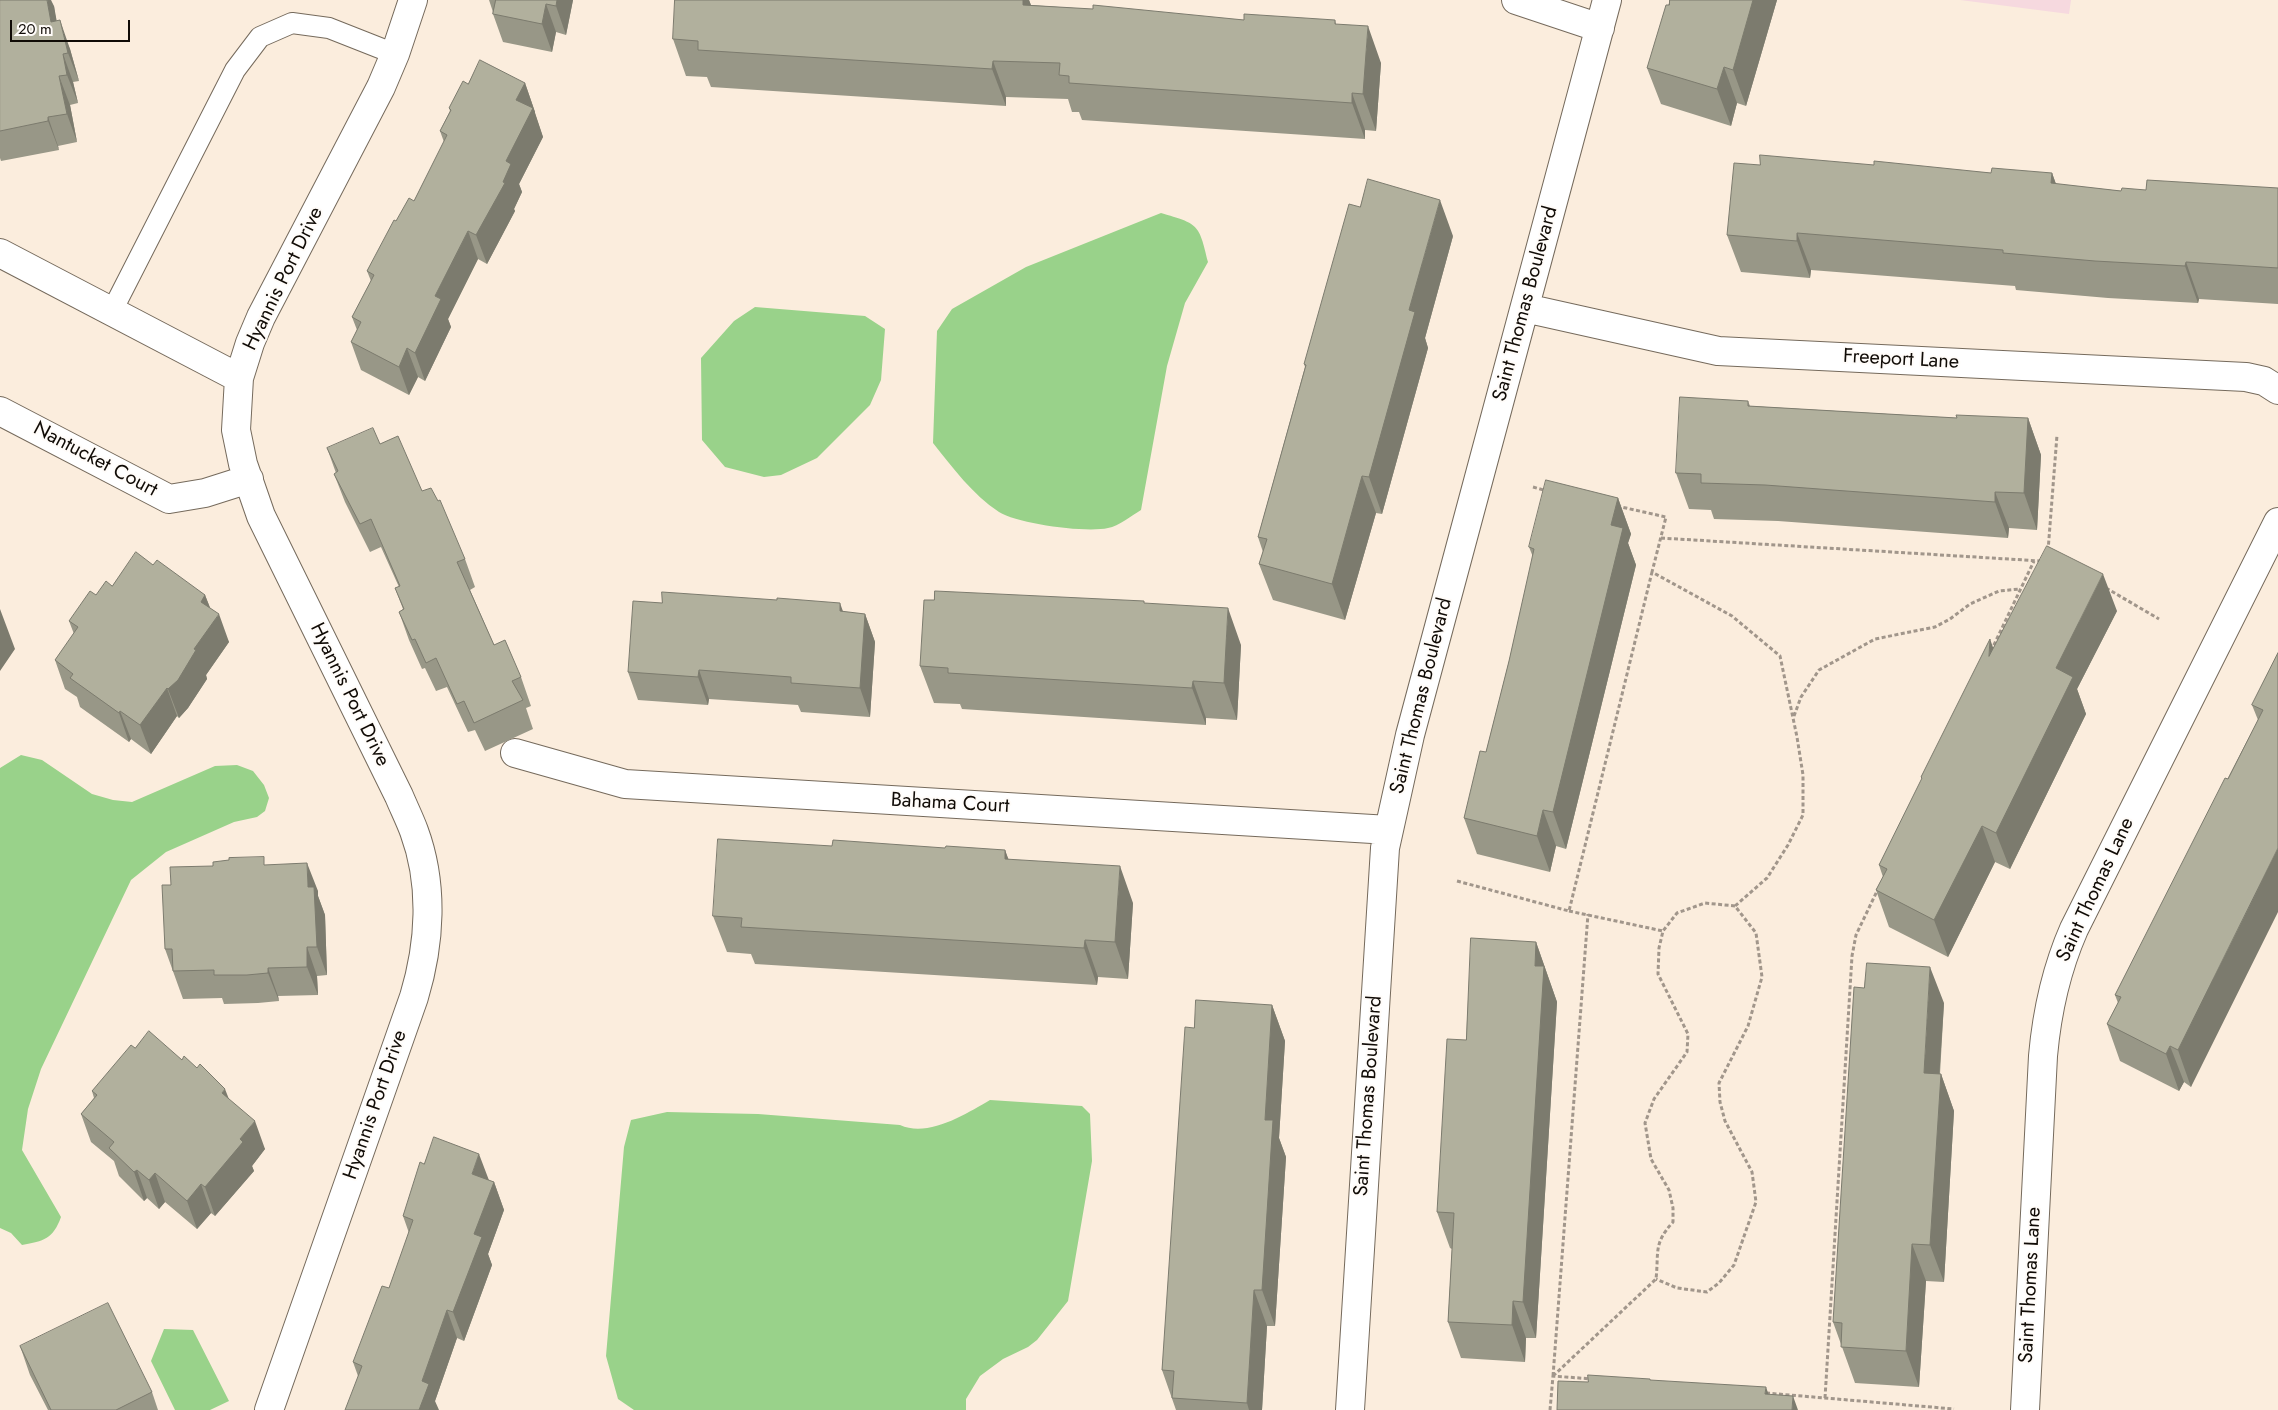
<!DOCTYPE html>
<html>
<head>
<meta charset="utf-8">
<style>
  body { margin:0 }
  #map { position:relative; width:2278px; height:1410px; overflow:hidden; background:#fbeddd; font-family:Jost,sans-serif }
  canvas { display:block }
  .scale { position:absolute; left:10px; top:20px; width:120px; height:22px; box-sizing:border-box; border:2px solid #100b06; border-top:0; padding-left:6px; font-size:15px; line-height:18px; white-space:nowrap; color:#100b06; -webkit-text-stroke:4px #fffcf9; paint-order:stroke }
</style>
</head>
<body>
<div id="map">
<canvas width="2278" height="1410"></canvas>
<div class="scale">20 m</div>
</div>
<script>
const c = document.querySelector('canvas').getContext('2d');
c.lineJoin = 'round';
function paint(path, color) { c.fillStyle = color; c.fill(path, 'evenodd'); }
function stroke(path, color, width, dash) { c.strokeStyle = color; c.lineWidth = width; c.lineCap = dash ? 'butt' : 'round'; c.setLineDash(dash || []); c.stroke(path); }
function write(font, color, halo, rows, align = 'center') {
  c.font = font + ' Jost,sans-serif'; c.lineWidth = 4; c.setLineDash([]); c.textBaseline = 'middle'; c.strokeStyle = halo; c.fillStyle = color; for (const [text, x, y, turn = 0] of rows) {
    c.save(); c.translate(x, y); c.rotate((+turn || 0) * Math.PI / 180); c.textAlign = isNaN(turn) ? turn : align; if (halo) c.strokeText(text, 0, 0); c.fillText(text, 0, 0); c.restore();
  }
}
paint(new Path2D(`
  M1960 0H2071L2069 14Z`), '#f6d9df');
paint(new Path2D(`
  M1161 213C1198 224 1199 223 1208 262L1185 303 1167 366 1141 510C1131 516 1119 526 1108 528 1086 533 1018 524 999 512 972 494 953 468 933 443L937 331 952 309 1026 267Z
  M755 307 865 316 885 329 881 380 870 405 817 458 781 475 764 477 725 467 702 440 701 358 734 321Z
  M21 755 42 760 92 794 113 800 132 802 215 766 237 765 253 771 264 785 269 798 265 811 257 817 234 822 166 852 131 880 41 1069 28 1109 22 1150 61 1217C53 1239 44 1241 22 1245L11 1233 0 1228V768Z
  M990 1100 1082 1106 1090 1114 1092 1161 1068 1301 1037 1340 1028 1347 1003 1359 980 1376 966 1399V1410H634L618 1399 606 1356 624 1147 631 1120 667 1112 758 1114 900 1125C928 1138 966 1114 990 1100Z
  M164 1329 193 1330 229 1401 210 1410H175L151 1361Z`), '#99d28a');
const service = new Path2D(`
  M112 311 235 70 260 37 292 23 329 28 395 54`);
const minor = new Path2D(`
  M1516 0 1600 28
  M0 253 239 378
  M1525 308 1718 351 2246 377 2264 381 2278 390
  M0 411 169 499 205 493 249 479
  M515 753 625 784 1389 830
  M269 1410 414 997C430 944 434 885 414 831 410 820 404 808 399 796L261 516 243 464 236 430 239 378 250 343 261 317 381 87 395 54 413 0
  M1350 1410 1385 848 1410 735 1607 0
  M2025 1410 2043 1056C2047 1011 2056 970 2074 929L2278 522`);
stroke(service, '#756a5c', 22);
stroke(minor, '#756a5c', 30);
stroke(new Path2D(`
  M1533 487 1547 491
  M1617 506 1666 517 1652 572 1732 616 1780 656 1797 737 1803 775V815L1788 845 1767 878 1735 906
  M1661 538 2041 561
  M2048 551 2057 435
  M2106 588 2159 619
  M1991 651 2034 561
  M1794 716 1801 697 1819 670 1875 639 1935 627 1950 619 1970 604 1999 591 2020 589
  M1457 881 1569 911 1652 572
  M1569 911 1663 931
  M1553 1376 1656 1279C1659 1252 1653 1244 1673 1222V1208L1669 1190 1651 1159 1645 1123 1654 1099 1687 1052 1688 1034 1658 974 1659 948 1663 931 1677 913 1705 903 1735 906 1756 933 1762 977 1748 1026 1719 1083 1720 1102 1725 1121 1752 1172 1756 1202 1734 1265 1719 1283 1707 1292 1677 1288 1656 1279
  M1553 1376 1588 914
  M1766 1393 1954 1409
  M1825 1398 1852 956 1856 935 1878 889
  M1550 1410 1553 1376 1592 1379`), '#a1968b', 3, [4, 2.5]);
stroke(service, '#fff', 20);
stroke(minor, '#fff', 28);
paint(new Path2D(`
  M0 0 54 6 56 21 70 49 79 81 73 82 78 103 70 105 77 142 58 146 59 150 1 161 0 158Z
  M489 0H573L566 35 556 32 552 52 503 42 493 14V12Z
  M675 0H1029L1031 5 1244 20H1335L1336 24 1381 63 1376 131 1365 130V139L1082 120 1079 112H1072L1068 99 1006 97V106L711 87 707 77 686 76 673 39Z
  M1670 0H1777L1746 106 1737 103 1731 126 1661 104 1647 68Z
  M525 83 535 112V113L543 137 519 184 522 192 514 209 515 211 487 264 478 259 448 319 451 327 425 381 418 377 409 395 361 370 351 342 357 330 352 317 371 281 367 271 396 221 414 201 444 142 440 131 450 111 449 108 468 84Z
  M1874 165 1991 173H2052L2056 184 2121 191 2146 190 2278 188V304L2199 299 2198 303 2108 298 2016 290 2015 286 1811 270 1810 278 1741 272 1727 235Z
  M1453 236 1425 338 1428 348 1382 514 1376 513 1345 620 1273 600 1259 564 1263 552 1258 537 1305 367 1304 364Z
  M1748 401 1750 406 1957 418H2028L2041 455 2037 530 2009 528 2008 538 1778 521 1714 519 1711 510 1689 509 1676 473Z
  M380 444 422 491 465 559 475 587 470 590 494 645 521 677 531 706 526 708 533 729 485 751 475 730 468 732 447 687 436 691 425 668 422 669 409 640 399 612 403 609 395 588 399 587 381 547 370 552 345 502 334 474 336 473 327 448Z
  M1618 498 1631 534 1628 543 1636 565 1566 849 1556 846 1550 872 1477 854 1464 818 1486 752 1509 661 1533 557 1529 547Z
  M153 565 205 595 210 608 229 642 206 675 207 679 188 708 179 718 177 716 151 754 131 739 129 742 80 707 77 697 65 689 55 660 74 634 69 621 96 595 112 586Z
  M662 603 843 612 865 614 875 642 870 717 801 712 798 705 709 699 708 705 638 700 628 672Z
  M1145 603 1241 645 1237 720 1206 718V725L962 709 960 704 934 703 920 666Z
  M2117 611 2077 689 2086 714 2010 869 1995 862 1948 957 1889 927 1876 890 1883 877 1879 865 1922 780 1921 777 1993 648Z
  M2278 653 2191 1087 2184 1082 2179 1091 2120 1061 2107 1024 2118 1003 2115 995 2258 720 2252 705Z
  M832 846 1005 850 1008 859 1133 903 1128 979 1098 977 1097 985 755 964 751 954 727 952 713 916Z
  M266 865 318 891V896L325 915 327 975 317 976 318 995 278 996 279 1001 258 1003 224 1004 222 998 183 999 165 949 171 885Z
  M1536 942 1557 1002 1536 1338H1526L1525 1362 1461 1358 1448 1322 1452 1249 1450 1248 1437 1212 1466 1040Z
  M1944 1003 1940 1074H1941L1954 1111 1944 1282 1926 1281 1919 1387 1855 1383 1833 1322Z
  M1272 1005 1285 1041 1279 1138 1286 1157 1275 1326H1267L1262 1410H1176L1162 1370 1194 1028Z
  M135 1048 182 1060 229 1099 265 1149 252 1166 254 1171 215 1216 211 1213 197 1229 165 1202 159 1209 147 1198 144 1201 119 1176 114 1161 91 1142 81 1114 94 1098 92 1091Z
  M424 1164 494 1182 504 1210 488 1254 492 1265 464 1341 457 1338 435 1401 358 1376 353 1362 389 1288 409 1233 403 1216Z
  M20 1346 152 1392 158 1410H48L30 1375Z`), '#989787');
paint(new Path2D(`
  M47 0H51L54 6 62 50 51 22Z
  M557 0H573L566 35 556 6Z
  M1023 0H1029L1037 22 1023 5Z
  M1753 0H1777L1746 106 1733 70Z
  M546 4 556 32 552 52 542 24Z
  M60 20 70 49 79 81 68 53Z
  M1368 26 1381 63 1376 131 1363 94Z
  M63 54 73 82 78 103 67 75Z
  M993 61 1006 97V106L992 69Z
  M1724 67 1737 103 1731 126 1717 89Z
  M59 76 70 105 77 142 67 114Z
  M525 83 535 112V113L543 137 519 184 522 192 514 209 515 211 487 264 476 235 503 182 506 161 516 100Z
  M1352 93 1365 130V139L1352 103Z
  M48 117 58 146 59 150 48 121Z
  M2052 173 2065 209 2051 183Z
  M1440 200 1453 236 1425 338 1428 348 1382 514 1369 477 1409 310Z
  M468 231 478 259 448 319 451 327 425 381 415 353 435 296Z
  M1797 233 1811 270 1810 278 1797 241Z
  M2186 262 2199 299 2198 303 2185 266Z
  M407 348 418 377 409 395 399 367Z
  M2028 418 2041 455 2037 530 2024 493Z
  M1362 476 1376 513 1345 620 1332 584Z
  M1995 492 2009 528 2008 538 1995 502Z
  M1618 498 1631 534 1628 543 1636 565 1566 849 1553 812 1611 525Z
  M2103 574 2117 611 2077 689 2086 714 2010 869 1996 833 2056 668Z
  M205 595 215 620 219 614 229 642 206 675 207 679 188 708 179 718 168 689 194 649 201 602Z
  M840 603 850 631 840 611Z
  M1228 608 1241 645 1237 720 1224 683Z
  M0 609 15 649 0 671Z
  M865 614 875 642 870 717 860 688Z
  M1990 639 2003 675 1989 656Z
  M699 670 709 699 708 705 698 677Z
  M1193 681 1206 718V725L1192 688Z
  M167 688 177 716 151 754 140 725Z
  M120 711 131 739 129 742 119 713Z
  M1543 810 1556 846 1550 872 1537 836Z
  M1982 826 1995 862 1948 957 1934 920Z
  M2278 848V912L2191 1087 2178 1050Z
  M1005 850 1019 887 1005 859Z
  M307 863 318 891V896L325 915 327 975 317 947 308 887Z
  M1120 866 1133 903 1128 979 1115 942Z
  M1085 940 1098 977 1097 985 1084 948Z
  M1536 942 1557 1002 1536 1338 1523 1302 1535 966Z
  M307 947 317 976 318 995 307 967Z
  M1930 967 1944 1003 1937 1110 1924 1073Z
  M268 968 278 996 279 1001 268 973Z
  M1272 1005 1285 1041 1279 1138 1286 1157 1275 1326 1262 1290 1265 1120Z
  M2170 1046 2184 1082 2179 1091 2166 1054Z
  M1941 1074 1954 1111 1944 1282 1930 1245Z
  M225 1089 236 1117 222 1093Z
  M255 1121 265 1149 252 1166 254 1171 215 1216 205 1187 240 1139Z
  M479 1154 490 1183 472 1174Z
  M137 1170 147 1198 144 1201 134 1172Z
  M155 1173 165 1202 159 1209 149 1180Z
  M494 1182 504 1210 488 1254 492 1265 464 1341 453 1312 474 1234Z
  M201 1184 211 1213 197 1229 187 1201Z
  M1912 1244 1926 1281 1919 1387 1906 1351Z
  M1254 1290 1267 1326 1262 1410H1249L1247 1403Z
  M1513 1301 1526 1338 1525 1362 1512 1325Z
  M447 1310 457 1338 435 1401 439 1410H419L422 1381Z
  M1766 1387 1774 1410 1765 1394Z
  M1793 1396 1798 1410H1792Z`), '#7c7b6e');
const building = new Path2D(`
  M0 0H47L51 22 60 20 68 53 63 54 67 75 59 76 67 114 48 117V121L0 131Z
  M496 0H557L556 6 546 4 542 24 493 14Z
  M675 0H1023V5L1093 9V5L1244 20V14L1335 20V24L1368 26 1363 94 1352 93V103L1069 83V76L1059 75 1060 63 993 61 992 69 698 50V41L673 39Z
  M1670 0H1753L1733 70 1724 67 1717 89 1647 68 1666 5H1669Z
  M480 60 525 83 516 100 533 108 506 161 511 164 503 182 505 183 476 235 468 231 435 296 441 299 415 353 407 348 399 367 351 342 361 322 352 317 374 275 367 271 394 220 396 221 409 198 414 201 447 135 440 131 451 110 449 108 463 81 468 84Z
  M1760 155 1874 165V161L1991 173 1992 168 2052 173 2051 183 2121 191 2122 188 2146 190 2147 180 2278 188V268L2186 262 2185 266 2095 261 2003 253V250L1797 233V241L1727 235 1734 163 1760 165Z
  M1368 179 1440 200 1409 310 1415 312 1369 477 1362 476 1332 584 1259 564 1267 539 1258 537 1306 365 1304 364 1349 204 1360 207Z
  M1680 397 1748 401V406L1957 418 1956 415 2028 418 2024 493 1995 492V502L1765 485 1701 483V474L1676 473Z
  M373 428 380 444 398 436 422 491 431 488 438 501 440 500 465 559 457 562 494 645 505 640 521 677 512 681 523 700 474 723 464 701 457 704 436 658 426 663 415 639 412 640 399 612 404 609 395 588 400 586 371 519 360 524 334 474 338 471 327 448Z
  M1546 480 1618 498 1611 525 1623 528 1553 812 1543 810 1537 836 1464 818 1480 751 1486 752 1509 661 1534 549 1529 547Z
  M2047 546 2103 574 2056 668 2073 677 1996 833 1982 826 1934 920 1876 890 1887 869 1879 865 1922 778 1921 777 1990 639 1989 656Z
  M136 552 153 565 157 560 205 595 201 602 219 614 194 649 196 650 178 680 168 689 167 688 140 725 120 711 119 713 70 678 73 674 55 660 78 627 69 621 90 591 96 595 106 581 112 586Z
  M935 591 1144 601V603L1228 608 1224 683 1193 681 1192 688 948 673V668L920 666 924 600H934Z
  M662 592 777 600V598L840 603V611L865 614 860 688 791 683V677L699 670 698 677 628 672 633 601 662 603Z
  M2278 653V848L2178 1050 2170 1046 2166 1054 2107 1024 2121 997 2115 995 2225 778 2228 779 2263 710 2252 705Z
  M718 839 832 846 833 840 945 848 946 846 1005 850V859L1120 866 1115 942 1085 940 1084 948 741 927 742 918 713 916Z
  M264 857V865L307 863 308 887H314L317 947H307V967L268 968V973L247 975H214V970L173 971 172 949H165L162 885H171L170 867 213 866V862L229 860V858Z
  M1471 938 1536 942 1535 966H1544L1523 1302 1513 1301 1512 1325 1448 1322 1454 1213 1437 1212 1447 1039 1466 1040Z
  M1867 963 1930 967 1924 1073 1941 1074 1930 1245 1912 1244 1906 1351 1841 1347 1842 1323 1833 1322 1854 987 1864 988Z
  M1196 1000 1272 1005 1265 1120H1273L1262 1290H1254L1247 1403 1172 1398 1174 1371 1162 1370 1185 1027 1194 1028Z
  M149 1031 182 1060 184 1056 197 1068 200 1064 225 1089 222 1093 255 1121 240 1139 243 1142 205 1187 201 1184 187 1201 155 1173 149 1180 137 1170 134 1172 109 1148 114 1142 81 1114 97 1095 92 1091 131 1045 135 1048Z
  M434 1137 479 1154 472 1174 494 1182 474 1234 482 1237 453 1312 447 1310 422 1381 429 1384 419 1410H345L362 1366 353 1362 382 1286 389 1288 413 1220 403 1216 420 1162 424 1164Z
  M108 1303 152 1392 116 1410H51L20 1346Z
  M1588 1375 1650 1379V1380L1766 1387 1765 1394 1793 1396 1792 1410H1557L1558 1381 1588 1382Z`);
paint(building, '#b1b09d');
stroke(building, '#7c7b6e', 1);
write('20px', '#100b06', '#fffcf9', [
  ["Hyannis Port Drive",284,279,-64],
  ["Saint Thomas Boulevard",1526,304,-75],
  ["Freeport Lane",1901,360,3],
  ["Nantucket Court",95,460,28],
  ["Hyannis Port Drive",349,695,64],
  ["Saint Thomas Boulevard",1422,696,-76],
  ["Bahama Court",950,804,3],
  ["Saint Thomas Lane",2096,890,-65],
  ["Saint Thomas Boulevard",1369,1096,-86],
  ["Hyannis Port Drive",376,1105,-71],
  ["Saint Thomas Lane",2031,1285,-87]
]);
</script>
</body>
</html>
